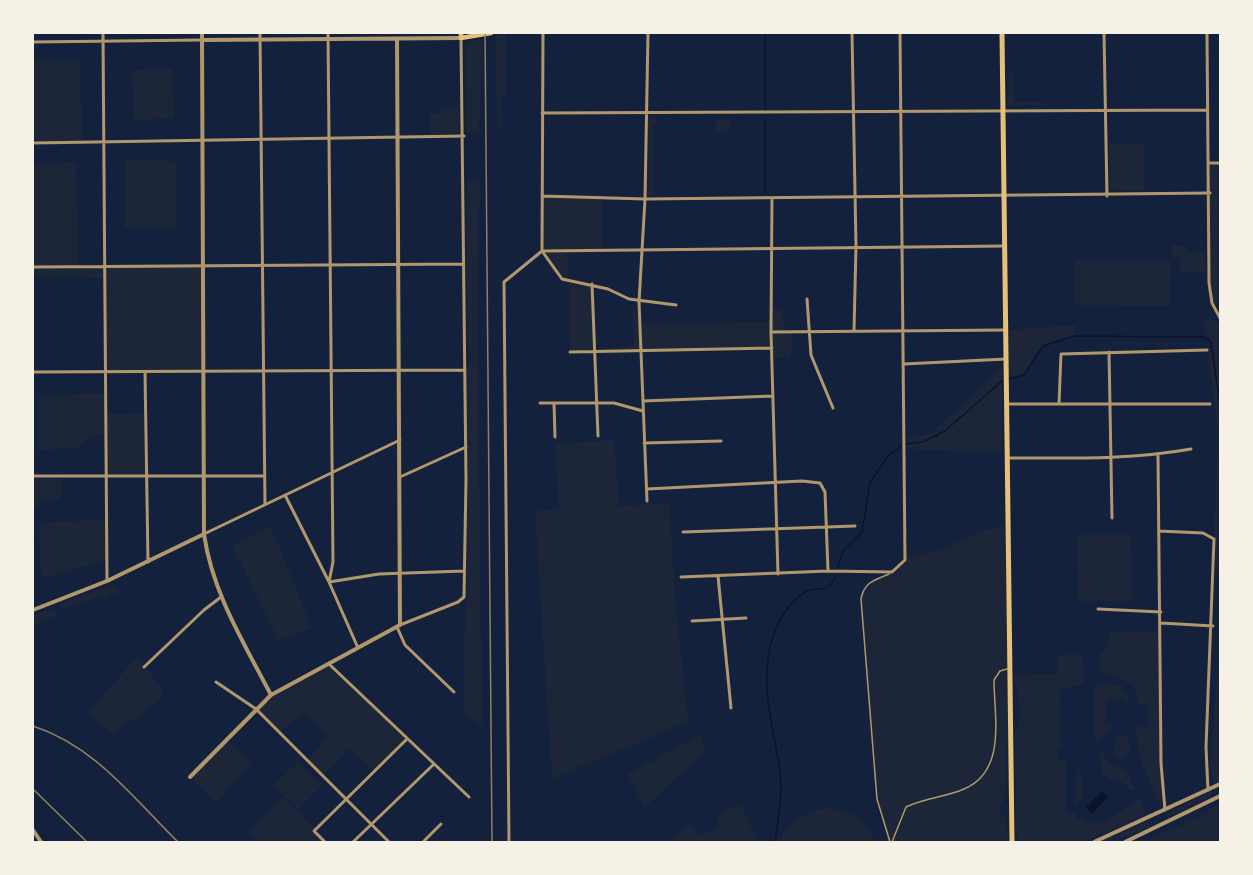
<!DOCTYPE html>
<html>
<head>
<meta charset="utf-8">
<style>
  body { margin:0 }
  #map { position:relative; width:1253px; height:875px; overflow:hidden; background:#14213d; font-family:"PT Sans",sans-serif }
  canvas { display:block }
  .frame { position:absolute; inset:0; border:34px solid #f6f1e7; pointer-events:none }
</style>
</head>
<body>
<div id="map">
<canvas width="1253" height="875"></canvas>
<div class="frame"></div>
</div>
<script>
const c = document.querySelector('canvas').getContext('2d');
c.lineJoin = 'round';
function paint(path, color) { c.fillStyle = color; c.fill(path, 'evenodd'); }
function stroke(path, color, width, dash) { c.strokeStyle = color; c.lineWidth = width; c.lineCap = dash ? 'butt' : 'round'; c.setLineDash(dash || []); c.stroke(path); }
paint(new Path2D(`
  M506 34V96L501 97 502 126 499 127 498 139 495 40 497 35Z
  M482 39 479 134 467 133 465 42Z
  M33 59 80 61 82 143H33Z
  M172 68 174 118 134 120 132 70Z
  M1008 72H1013L1014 102H1044V105H1008Z
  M458 108 459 134H430V114H440V109Z
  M651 117H657V124H653V195L647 196 648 120Z
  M716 119H730L729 131 716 134Z
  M1110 143 1144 144V190L1110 191Z
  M125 160 176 161 177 229 125 228Z
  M76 162 78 266 202 265 204 371H105L107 267 103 271 104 278 33 276V164Z
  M1210 163H1220L1218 305 1212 303 1209 283Z
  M467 179 480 181 477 288 482 725 463 715C467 677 462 638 467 599V367L470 363C465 302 466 241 467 179Z
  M542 196 601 198V250L567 251 569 280 592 284 596 350 634 345 632 304 640 324 770 322 771 309H782L784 328 792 332 791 359 772 357V348L570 352 569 281C534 272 542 222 542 196Z
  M1172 245 1187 246 1189 253H1205L1206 272H1180V258L1172 257Z
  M1075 260 1171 261 1170 306 1075 305Z
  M1213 320 1220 325V596L1214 539 1218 432 1207 350 1214 346 1204 327 1206 321Z
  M1077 325 1074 336C1060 339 1042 341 1035 355 1030 364 1027 373 1018 378L1007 374 1002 369V453L907 449 908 439 930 434 1002 368 1006 359V330Z
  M105 393 106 414 146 413V475H107L106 435 92 434 77 448 38 450V396Z
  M614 440 619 506 669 503 675 595 688 722 552 779 535 511 559 509 555 444Z
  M33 479H61V499L39 501 38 506H33Z
  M107 519V559L53 576H41L39 523Z
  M1008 524 1010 668 1006 781 1005 798 999 807V813L1006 819 1008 842H893L894 838 890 842 877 799 861 599 863 589 868 583 888 574 907 556 937 551 984 531Z
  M271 527 312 629 279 640 232 545Z
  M1077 535H1131L1132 601H1078Z
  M115 584 118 592 103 600 101 596 65 609 62 606V603Z
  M54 608 59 614 33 626V615Z
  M1159 631 1161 807 1139 756 1136 727H1147L1148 705 1139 704 1133 686 1118 677 1099 671 1101 651 1108 649 1109 632Z
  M1220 646V781L1215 783 1210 768Z
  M1057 655H1083L1084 684 1060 689 1061 749H1057V759H1066V812H1076L1077 822 1080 818 1085 823H1106L1139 797 1145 811 1143 815 1083 842H1017L1014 733C1028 715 1015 694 1014 675L1057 674Z
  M137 657 163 690 162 697 137 720H128L115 736 88 712Z
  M329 664 407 739 374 771 350 749 322 776 307 761 328 737 303 712 279 733 256 709 271 695Z
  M1095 682 1120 686 1129 696 1128 703 1119 698 1106 702 1105 725 1116 726 1104 735 1102 742H1095Z
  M701 734 704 752 644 808 628 774Z
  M1123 735 1128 737 1130 754 1121 760C1112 755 1114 744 1118 736Z
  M228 741 251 764 216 804 190 777Z
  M1099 748 1109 763 1127 771 1135 790H1130L1119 779 1114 783 1102 773Z
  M298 762 323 785 298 810 273 786Z
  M1076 767 1082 779V798L1075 805Z
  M1209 792H1212L1211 796 1169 816 1166 814Z
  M282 797 316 829 314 831 325 842H259L248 832Z
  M1220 802V842H1143L1206 813Z
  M740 804 758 842H668L691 823 700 834 714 830 721 813Z
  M832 808C856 815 865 817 874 842H780C785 820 812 810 832 808Z
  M1151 820 1153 823 1150 826 1113 842H1101Z`), '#1d2539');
paint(new Path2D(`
  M1102 791 1108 797 1092 814 1086 807Z`), '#0b132b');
stroke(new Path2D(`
  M765 110V33
  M765 192V120
  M1008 379 1024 375 1043 346 1074 336 1203 337 1211 342 1220 404
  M838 567 843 551 862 532 870 482 888 456 904 444 923 442 945 431 1003 380
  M775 842C779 817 783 789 779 764 771 720 757 669 777 627 781 616 792 601 802 594 816 584 827 596 836 576`), '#0b132b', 1.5);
stroke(new Path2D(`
  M889 574C875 580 864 582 861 599L877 799 890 842
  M892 842 906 807C924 798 946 797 964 789 1007 771 994 716 994 680L1000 671 1007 669`), '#b1986c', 1.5);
stroke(new Path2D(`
  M103 33 107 581
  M260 33 265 504
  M328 33 333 562 329 582 379 574 464 571
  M852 33 856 246 854 331
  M1104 33 1107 196
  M1207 33 1209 283 1212 303 1220 318
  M33 42 202 40
  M542 113 1207 110
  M33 143 464 136
  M1210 163H1220
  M542 196 645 199 1210 193
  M772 198 771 332 778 574
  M542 251 1005 246
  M542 251 543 33
  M542 251 562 279 608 289 629 299 676 305
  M33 267 463 264
  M592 284 598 436
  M807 299 811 355 833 408
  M771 332 1006 330
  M570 352 772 348
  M1109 352 1112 518
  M904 364 1006 359
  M33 372 465 370
  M145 372 148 562
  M643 401 773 396
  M540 403H614L643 411
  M554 403 555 437
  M1007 404H1210
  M1059 404 1061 354 1207 350
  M644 443 721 441
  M1158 455 1161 763 1165 810
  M1007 458C1069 458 1130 460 1191 449
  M33 476H264
  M400 477 466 447
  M647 489 802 481 820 483 825 492 828 571
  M285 495 329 582 358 648
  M647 501 639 302 645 199 648 33
  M1159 531 1203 533 1214 539 1206 747 1208 790
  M683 532 855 526
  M204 534 400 440
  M718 576 731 708
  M681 577 828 571 892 572 905 560 900 33
  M1098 609 1161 612
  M692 621 746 618
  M1161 623 1213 626
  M400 625 458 602 464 597 466 480 461 38
  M397 627 405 645 454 692
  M329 664 469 797
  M144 667 204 610 221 597
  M216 682 256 709 389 842
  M325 842 314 831 407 739
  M353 842 434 764
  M423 842 441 824
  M509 842 504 282 542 251`), '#b1986c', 3);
stroke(new Path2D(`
  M202 33 204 534C212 592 244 643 271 695
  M202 40 461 38
  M33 610 107 581 204 534
  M190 777 271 695 400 625 397 39
  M33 830 41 842
  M1094 842 1220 784
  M1125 842 1220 796`), '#b1986c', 4);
stroke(new Path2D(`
  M461 33V38L491 33`), '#e5c07b', 4.5);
stroke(new Path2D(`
  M1002 33 1012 842`), '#e5c07b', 5);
stroke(new Path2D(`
  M485 33 492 842
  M33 726C95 746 133 798 178 842
  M33 789 87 842`), '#918062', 1.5);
</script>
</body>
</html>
